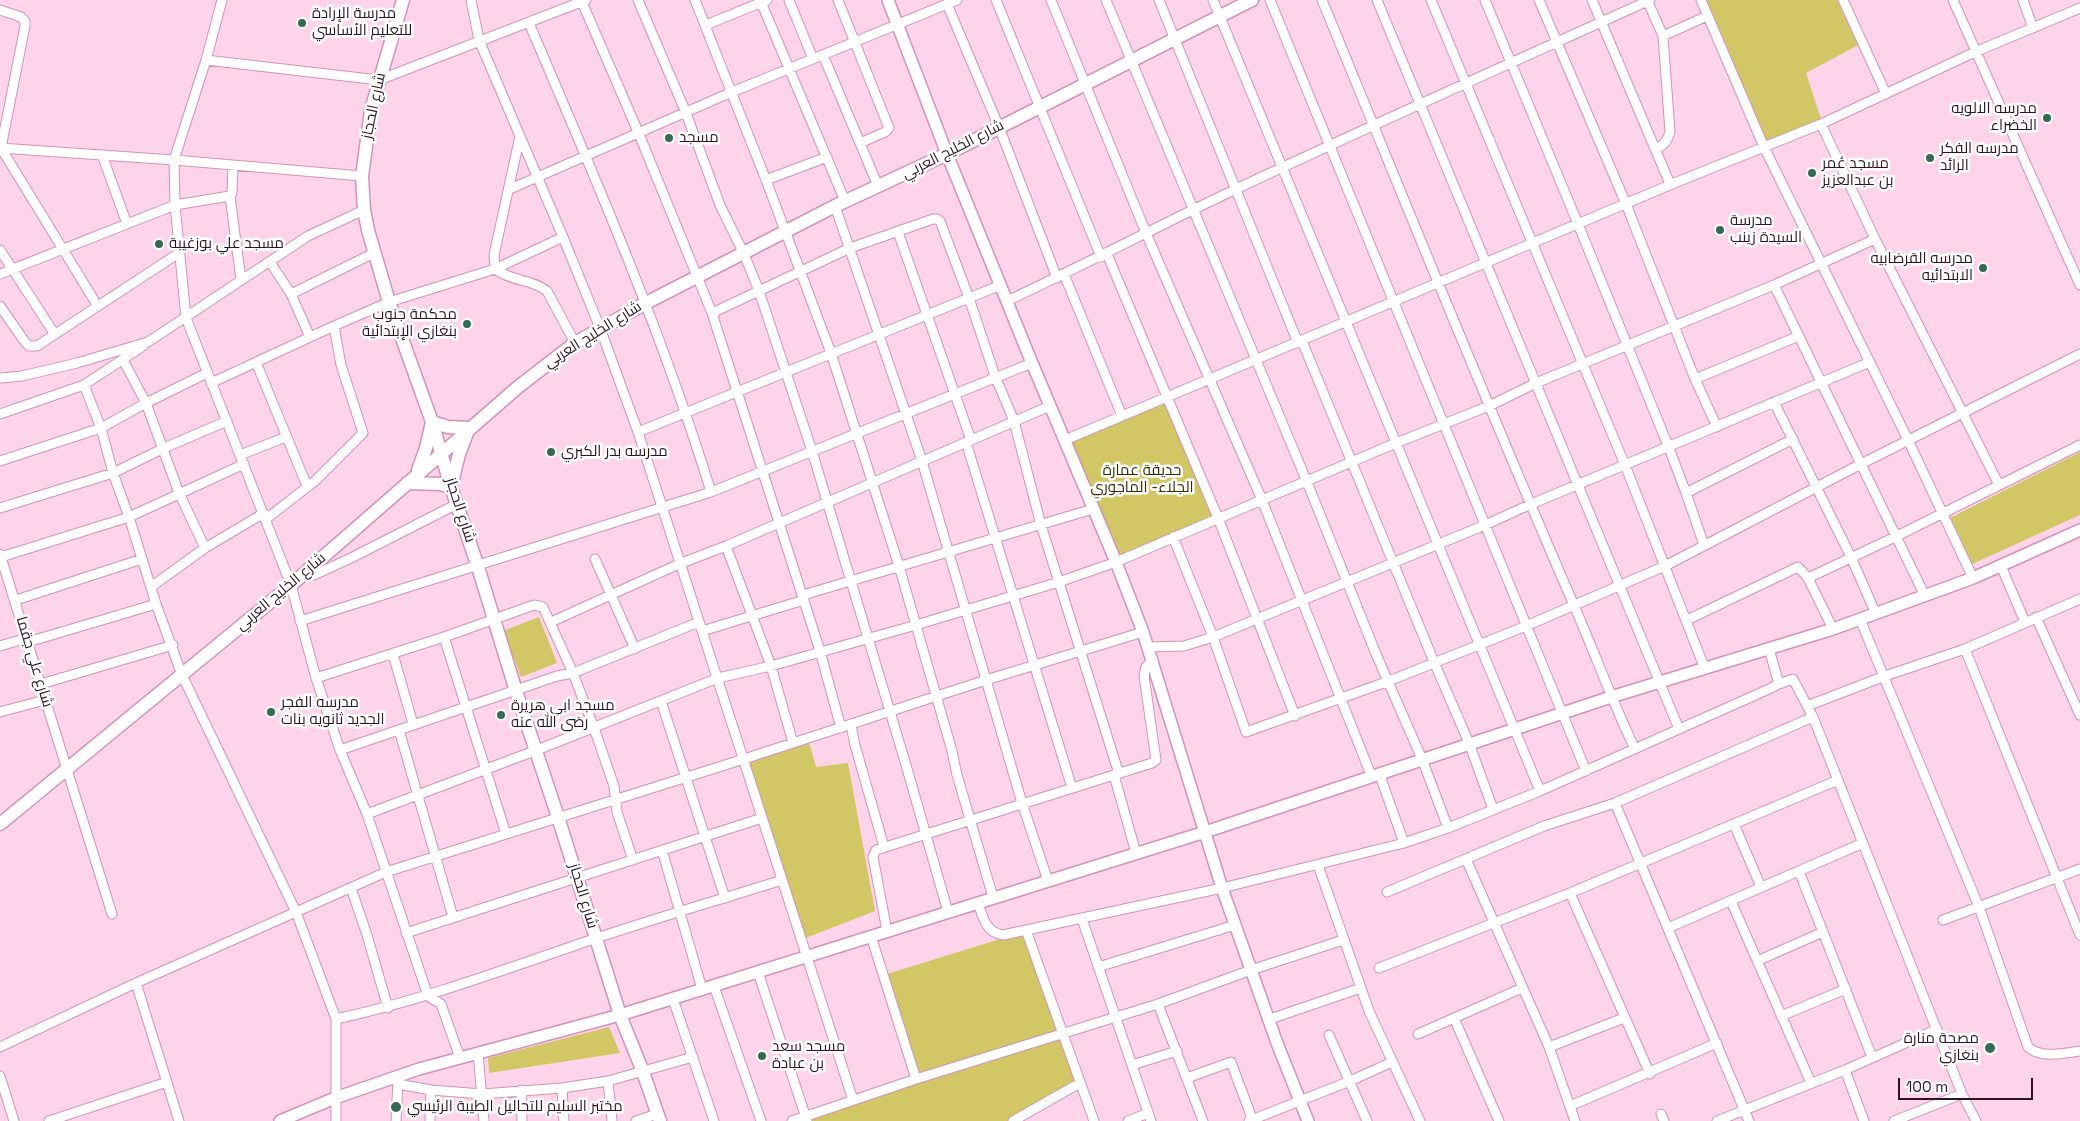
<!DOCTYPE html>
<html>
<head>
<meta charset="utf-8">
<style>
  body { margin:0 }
  #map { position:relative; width:2080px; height:1121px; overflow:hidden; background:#fed4eb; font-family:"Space Grotesk",sans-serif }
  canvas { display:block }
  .scale { position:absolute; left:1898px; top:1078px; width:135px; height:22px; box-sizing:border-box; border:2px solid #2d1423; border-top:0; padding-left:6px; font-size:15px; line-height:18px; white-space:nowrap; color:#2d1423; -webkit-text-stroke:4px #fff; paint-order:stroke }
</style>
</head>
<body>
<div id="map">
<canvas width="2080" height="1121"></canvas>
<div class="scale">100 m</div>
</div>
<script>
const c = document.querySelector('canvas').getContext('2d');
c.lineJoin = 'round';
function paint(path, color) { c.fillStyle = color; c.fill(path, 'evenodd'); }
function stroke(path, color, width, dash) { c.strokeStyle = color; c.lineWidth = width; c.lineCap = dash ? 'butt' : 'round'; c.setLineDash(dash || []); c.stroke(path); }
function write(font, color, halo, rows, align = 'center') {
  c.font = font + ' "Space Grotesk",Cairo,sans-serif'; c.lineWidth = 5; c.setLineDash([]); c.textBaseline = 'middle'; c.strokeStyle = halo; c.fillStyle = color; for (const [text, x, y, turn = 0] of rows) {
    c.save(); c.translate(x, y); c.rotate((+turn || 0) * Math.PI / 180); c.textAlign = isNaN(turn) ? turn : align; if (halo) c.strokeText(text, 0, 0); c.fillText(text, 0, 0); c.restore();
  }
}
paint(new Path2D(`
  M1702 0H1841L1862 43 1806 73 1822 122 1764 147Z
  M1167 397 1218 518 1116 562 1066 440Z
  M2080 452V515L1970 565 1950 518Z
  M539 617 557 663 521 677 503 631Z
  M808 739 816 767 848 763 875 911 803 939 747 755Z
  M1026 931 1062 1031 916 1078 884 975Z
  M609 1027 620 1053 489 1073 488 1058Z
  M1063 1032 1079 1083 1010 1121H807L806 1117Z`), '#d1c764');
const minor = new Path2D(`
  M222 0 206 60 174 160 175 205 186 318 291 585 316 678 340 750 367 814 428 996 441 1004 460 1058
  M471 0 479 40 563 237 600 328 638 432 853 1100
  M638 0 686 113 720 205 744 254 759 291 812 451 906 765 948 912
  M695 0 766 180 831 353 899 566 952 751 957 775 993 897
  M789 0 813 59
  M838 0 889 128 885 132 860 143
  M996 0 1101 257
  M1051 0 1146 233 1262 500 1371 775
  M1106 0 1307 482 1376 654 1422 759 1448 828
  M1159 0 1298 343
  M1213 0 1540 791
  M1270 0 1586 771
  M1322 0C1405 201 1486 403 1573 603 1594 651 1612 701 1635 749
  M1377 0 1679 729
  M1431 0 1625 465 1705 669
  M1485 0 1578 224 1669 448 1686 493
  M1539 0 1626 204 1695 379 1717 427
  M1592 0 1670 184
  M1647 0 1663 36 1670 132C1667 141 1665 145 1655 149
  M1701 0 1764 147 1908 440 1973 578
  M1843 0 1886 94
  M1953 0 2080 285
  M2023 0 2033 28
  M582 2 639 134 712 313 820 651 841 728
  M761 2 845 201
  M947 4 999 127 1057 278
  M0 10 21 17 25 21V26L1 148 97 305
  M529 23C595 177 662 332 711 492
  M706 25 767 0
  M1663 36 1707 16
  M823 55 878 186
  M206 60 379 80 586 0
  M0 148 174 160 362 176
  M102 155 127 224
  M233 166 232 193 230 196 241 280
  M766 180 827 157
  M510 189 732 92 957 0
  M835 206 922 461 1022 803 1048 881
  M898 232 971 440
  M563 237 495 269C510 281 532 279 547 291L575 343
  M1875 239 1999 485
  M0 250 54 333
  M1107 254 1218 518 1295 716
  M270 262 291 294 310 337
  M0 274 175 205 230 196
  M1064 274 1122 416
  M1774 285 1925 596
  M291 294 374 253
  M1007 301C1084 265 1158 226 1234 190 1372 125 1511 63 1650 0
  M0 306 25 342 29 346H37L179 253
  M712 313 850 248 933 219H937L940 221 969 298 995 376 1014 421 1041 525 1119 774
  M1302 341 1434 662 1469 743 1493 809
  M123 360 146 403 179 493 205 548
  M256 362 307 486
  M0 378 22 376 77 363 148 342 308 236 364 210
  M1695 379 1799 336
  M211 383 334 326 389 302 495 269 494 255 520 136
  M84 385 101 428 113 473 129 517 156 604 182 675 296 912 336 1019V1121
  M1774 402 1851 557 1876 614
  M0 414 84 385 143 346
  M638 432 1001 285
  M1065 440 1677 182 1821 124 1975 52 2080 8
  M966 442 1072 788
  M240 455 286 437
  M0 461 101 428 146 403 207 373
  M0 508 113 473 164 448 227 421
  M266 519 315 481 363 433 341 365 334 326
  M1173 537 1213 637 1246 732 1389 681 1526 626 1665 566 1861 464 2080 354
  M1704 545 1686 493 1793 439
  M726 546 771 666 793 743
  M0 554 112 914
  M1 557 129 517 244 464
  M595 559 635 649
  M2001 566 2025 622
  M314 575 351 558 457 504
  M1808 578 1897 536 2080 445
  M151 587 205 548 264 513
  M803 595 1093 509
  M16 600 142 559
  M2036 617 2080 715
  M1860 619 1979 907 2028 1047C2041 1059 2064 1053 2080 1051
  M1687 620 1798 567 1808 578 1833 629
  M300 621 711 492 1032 363
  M551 622 679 564 726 546 1050 406
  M702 631 804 600
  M444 637 506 834
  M28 642 156 604
  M0 646 27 638
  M1148 647 1184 646 1213 637 1485 525 1529 505 1870 362
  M1965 649 2080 935
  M393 654 413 724
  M316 678 444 637 534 605 543 607 573 673 594 728 614 786 617 812 633 860
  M41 684 173 645
  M1779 684 1793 679 1813 717 1962 1094 1976 1121
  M661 701 725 898
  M1807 706 1885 676 1965 649 2080 599
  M0 712 45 700
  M851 725 855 745 884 847
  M399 730 453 917
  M340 750 557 676 573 673 699 622
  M1379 773 1404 843
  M1114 775 1136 853
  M1615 803 1813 717
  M367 814 537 750 718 678 771 666 916 625 1059 582 1116 562 1396 443 1489 406 1536 383 1774 285 1875 239 1821 124
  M1734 824 1761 887
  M662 850 702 989
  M1466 859 1549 1047 1575 1121
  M1318 865 1369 1011 1420 1121
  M1799 871 1872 1057
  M351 888 367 935 388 1008
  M1387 892 1544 826 1615 803 1749 1121
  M1570 893 1650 1074
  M1731 901 1811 1083
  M978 903C983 917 986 933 1003 935L1222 888 1404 843 1448 828 1540 791 1769 689 1779 684 1769 649
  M1082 919 1151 1121
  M1943 920 2080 869
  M1668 928 1863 843
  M1026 930 1094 1121
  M887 931 873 857 876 850 1152 763 1156 760 1144 676 1146 667 1153 660
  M406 933 762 818
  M871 936 916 1079
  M1757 961 1823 932
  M1098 967 1235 925
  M1379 968 1570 893 1838 780
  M758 972 807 1121
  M136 983 179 1121
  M714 986 761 1121
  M673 999 714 1121
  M1158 1004 1203 1121
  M1781 1016 1846 989
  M1454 1018 1499 1121
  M336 1019C424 1000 508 968 594 939 656 918 719 900 782 880
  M1270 1019 1361 988
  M1418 1034 1522 988
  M1329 1035 1367 1121
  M0 1047 136 983 386 872 744 759 986 680 1143 632
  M1549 1047 1624 1018
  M478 1053 484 1121
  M1132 1065 1177 1051
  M0 1076 14 1121
  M1187 1078 1231 1062 1253 1121
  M608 1081 612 1121
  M398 1084 431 1090 482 1094 562 1088 608 1081 693 1057
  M562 1088 564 1121
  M521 1090 522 1121
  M1570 1106 1717 1043
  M1661 1114 1664 1121
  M49 1121 167 1082
  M396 1121 398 1080
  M430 1121 431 1090
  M636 1121 657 1114
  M792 1121 916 1079 1158 1004 1251 970 1343 940
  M1013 1121 1080 1083
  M1128 1121 1148 1113
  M1249 1121 1350 1081 1392 1062
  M1717 1121 1845 1070
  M1864 1121 1845 1070 1937 1029
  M1894 1121 1962 1094`);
const tertiary = new Path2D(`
  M888 0 947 154 1032 363 1116 562 1143 632 1222 888 1277 1043 1308 1121
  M280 1121 335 1098 419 1069 620 1015 1205 832 1611 697 1833 629 1973 578 2080 530`);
const secondary = new Path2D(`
  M403 0 371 110 362 176 364 210 368 230 389 302 432 422 451 487 478 567 516 691 558 817 620 1015 643 1072 660 1121
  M407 483 440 484 451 487 459 454 469 428 448 427 432 422 426 448 418 470
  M0 824 291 585 518 387 575 343 644 304 835 206 947 154 1252 0`);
stroke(minor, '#d492b8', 11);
stroke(tertiary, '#d492b8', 14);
stroke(secondary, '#d492b8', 15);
stroke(minor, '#fff', 9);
stroke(tertiary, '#fff', 11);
stroke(secondary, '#fff', 12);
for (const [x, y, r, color] of [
  [302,23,5,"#326a53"],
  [2047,118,5,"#326a53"],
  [669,138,5,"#326a53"],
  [1930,158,5,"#326a53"],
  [1812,173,5,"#326a53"],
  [1720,230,5,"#326a53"],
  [159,244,5,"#326a53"],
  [1983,268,5,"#326a53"],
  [467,324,5,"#326a53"],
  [551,452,5,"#326a53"],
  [271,712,5,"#326a53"],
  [501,715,5,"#326a53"],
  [1990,1048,6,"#326a53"],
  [762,1056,5,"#326a53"],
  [396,1107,6,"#326a53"]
]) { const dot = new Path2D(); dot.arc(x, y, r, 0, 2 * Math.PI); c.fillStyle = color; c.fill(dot); stroke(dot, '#fff', 2); }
write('15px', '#2d1423', '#fff', [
  ["مدرسة الإرادة",312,14],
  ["للتعليم الأساسي",312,31],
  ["مدرسه الالويه",2037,109,"right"],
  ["الخضراء",2037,126,"right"],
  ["مسجد",679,138],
  ["مدرسه الفكر",1940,149],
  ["الرائد",1940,166],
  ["مسجد عُمر",1822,164],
  ["بن عبدالعزيز",1822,181],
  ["مدرسة",1730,221],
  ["السيدة زينب",1730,238],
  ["مسجد علي بوزغيبة",169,244],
  ["مدرسه القرضابيه",1973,259,"right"],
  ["الابتدائيه",1973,276,"right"],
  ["محكمة جنوب",457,315,"right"],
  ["بنغازي الإبتدائية",457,332,"right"],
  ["مدرسه بدر الكبري",561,452],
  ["مدرسه الفجر",281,703],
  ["الجديد ثانويه بنات",281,720],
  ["مسجد ابي هريرة",511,706],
  ["رضى الله عنه",511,723],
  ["مصحة منارة",1979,1039,"right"],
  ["بنغازي",1979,1056,"right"],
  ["مسجد سعد",772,1047],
  ["بن عبادة",772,1064],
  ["مختبر السليم للتحاليل الطيبة الرئيسي",407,1107]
], 'left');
write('15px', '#2d1423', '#fff', [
  ["شارع الحجاز",374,106,-78],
  ["شارع الخليج العربي",953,150,-27],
  ["شارع الخليج العربي",593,335,-32],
  ["شارع الحجاز",460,510,72],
  ["شارع الخليج العربي",281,592,-40],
  ["شارع علي جقما",34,662,73],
  ["شارع الحجاز",583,896,73]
]);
write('15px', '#332e00', '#fff', [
  ["حديقة عمارة",1142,471],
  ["الجلاء- الماجوري",1142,488]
]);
</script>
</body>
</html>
